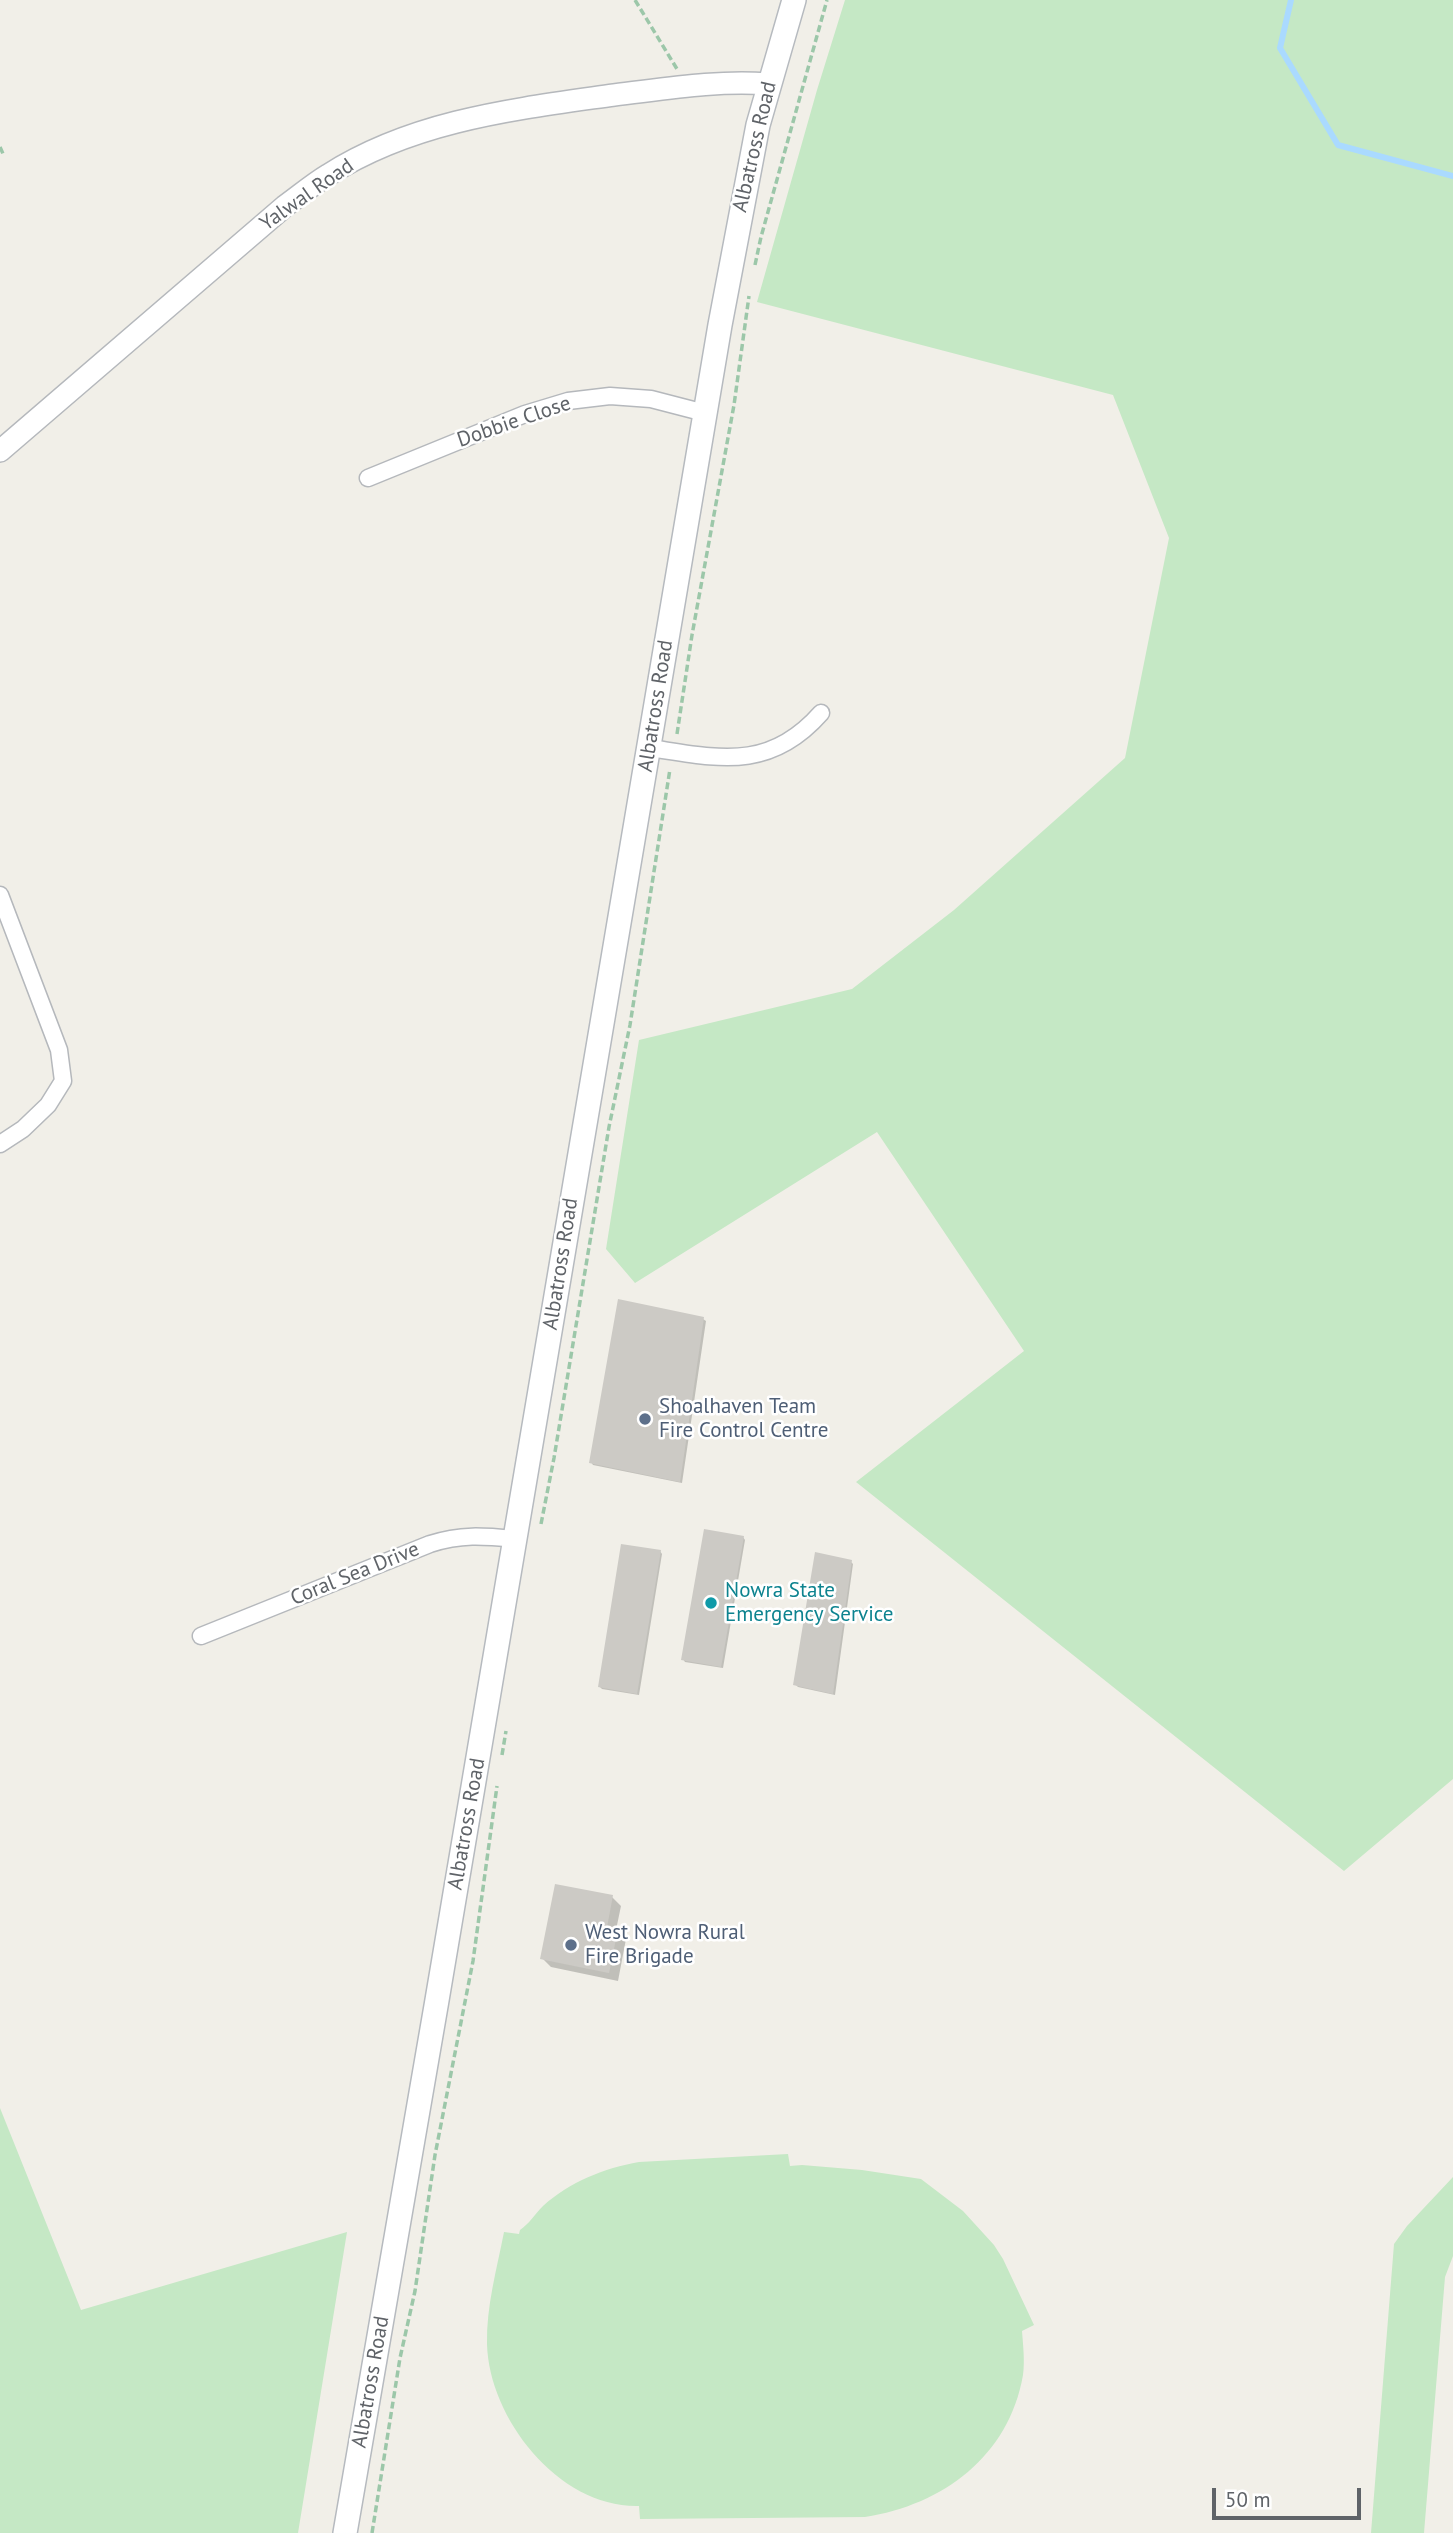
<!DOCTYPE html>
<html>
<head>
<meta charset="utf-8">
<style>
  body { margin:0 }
  #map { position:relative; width:1453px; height:2533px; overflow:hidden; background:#f1efe8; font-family:"PT Sans",sans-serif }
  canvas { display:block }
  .scale { position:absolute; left:1212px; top:2488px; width:149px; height:32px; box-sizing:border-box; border:4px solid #5f6368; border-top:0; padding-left:9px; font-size:21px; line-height:24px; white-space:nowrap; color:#5f6368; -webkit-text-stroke:5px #fff; paint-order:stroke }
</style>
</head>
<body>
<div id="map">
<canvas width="1453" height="2533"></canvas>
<div class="scale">50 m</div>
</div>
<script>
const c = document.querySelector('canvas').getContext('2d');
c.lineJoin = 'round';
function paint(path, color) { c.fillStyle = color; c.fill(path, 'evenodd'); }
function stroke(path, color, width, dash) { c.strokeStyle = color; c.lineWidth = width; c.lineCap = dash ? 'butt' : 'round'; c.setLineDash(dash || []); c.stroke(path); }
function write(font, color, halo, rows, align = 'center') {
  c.font = font + ' "PT Sans",sans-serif'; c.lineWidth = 5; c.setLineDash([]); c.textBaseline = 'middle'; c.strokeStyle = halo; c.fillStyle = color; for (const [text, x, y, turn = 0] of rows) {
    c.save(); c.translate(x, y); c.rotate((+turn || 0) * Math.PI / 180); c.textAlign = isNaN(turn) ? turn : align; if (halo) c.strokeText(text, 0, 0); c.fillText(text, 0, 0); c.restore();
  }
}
paint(new Path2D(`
  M845 0H1453V1779L1344 1871 856 1482 1024 1351 877 1132 635 1283 606 1249 639 1040 852 989 954 910 1125 758 1169 538 1113 395 757 302 817 90Z
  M0 2108 81 2310 347 2232 298 2533H0Z
  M788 2154 790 2166 802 2165 862 2170 921 2179 963 2211 994 2245 1003 2259 1034 2325 1022 2331C1023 2345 1025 2361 1023 2375 1009 2456 943 2505 865 2517L640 2519 639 2506C559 2508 489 2419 487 2344 486 2307 497 2268 504 2232L519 2234 520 2230C529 2224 535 2214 543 2206 570 2182 604 2168 639 2162Z
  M1453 2177V2256L1445 2277 1424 2533H1371L1394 2244 1407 2226Z`), '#c5e8c5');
paint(new Path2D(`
  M703 1319 706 1321 682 1483 593 1465 591 1462Z
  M743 1537 745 1540 723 1668 685 1662 683 1659Z
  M660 1551 662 1554 639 1695 602 1689 600 1687Z
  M851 1562 853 1564 835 1695 798 1687 795 1684Z
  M612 1897 621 1906 616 1930 626 1939 618 1981 551 1967 542 1958Z`), '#0003');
stroke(new Path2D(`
  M1291 0 1280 48 1338 145 1453 176`), '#aadaff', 6);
paint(new Path2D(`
  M618 1299 704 1317 680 1482 589 1463Z
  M704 1529 744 1536 721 1667 681 1660Z
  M621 1544 661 1550 637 1694 598 1687Z
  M815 1552 852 1560 833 1694 793 1685Z
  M555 1884 613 1895 607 1927 618 1929 609 1973 540 1959Z`), '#cccac5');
const minor = new Path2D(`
  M368 478 525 414 568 401 610 396 651 399 705 413
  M650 748C718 758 769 772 821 713
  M0 895 59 1050 63 1081 48 1105 23 1129 0 1144
  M201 1636 430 1544C461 1534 483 1536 515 1539`);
const tertiary = new Path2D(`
  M0 451 285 206C299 196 313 184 328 175 414 120 516 109 614 95 665 89 717 80 768 84`);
const secondary = new Path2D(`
  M345 2533 436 2006 720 325 758 125 794 0`);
stroke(minor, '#b5b8bc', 19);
stroke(tertiary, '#b5b8bc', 24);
stroke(secondary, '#b6babf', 26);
stroke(new Path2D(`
  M635 0 677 69
  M0 147 4 156
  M755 265 761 237 827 0
  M677 734 692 635 734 405 749 296
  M541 1524 554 1458 609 1127 630 1025 670 769
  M502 1755 506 1731
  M372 2533 400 2358 415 2291 435 2155 473 1961 497 1786`), '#9cc7a9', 3.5, [7, 3.5]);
stroke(minor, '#fff', 16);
stroke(tertiary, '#fff', 21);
stroke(secondary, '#fff', 23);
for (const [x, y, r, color] of [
  [645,1419,7,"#5c6f8a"],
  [711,1603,7,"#0f9aa8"],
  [571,1945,7,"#5c6f8a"]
]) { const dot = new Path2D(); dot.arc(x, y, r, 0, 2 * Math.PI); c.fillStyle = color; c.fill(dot); stroke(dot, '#fff', 2.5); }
write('21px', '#5f6368', '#fff', [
  ["Albatross Road",755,147,-77],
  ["Yalwal Road",307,195,-35],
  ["Dobbie Close",514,422,-19],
  ["Albatross Road",656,706,-81],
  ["Albatross Road",561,1264,-81],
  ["Coral Sea Drive",355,1574,-22],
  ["Albatross Road",467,1824,-80],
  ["Albatross Road",371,2382,-80]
]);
write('21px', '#4e5e75', '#fff', [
  ["Shoalhaven Team",659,1407],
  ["Fire Control Centre",659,1431],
  ["West Nowra Rural",585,1933],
  ["Fire Brigade",585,1957]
], 'left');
write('21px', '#0d838f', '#fff', [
  ["Nowra State",725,1591],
  ["Emergency Service",725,1615]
], 'left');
</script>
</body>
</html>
